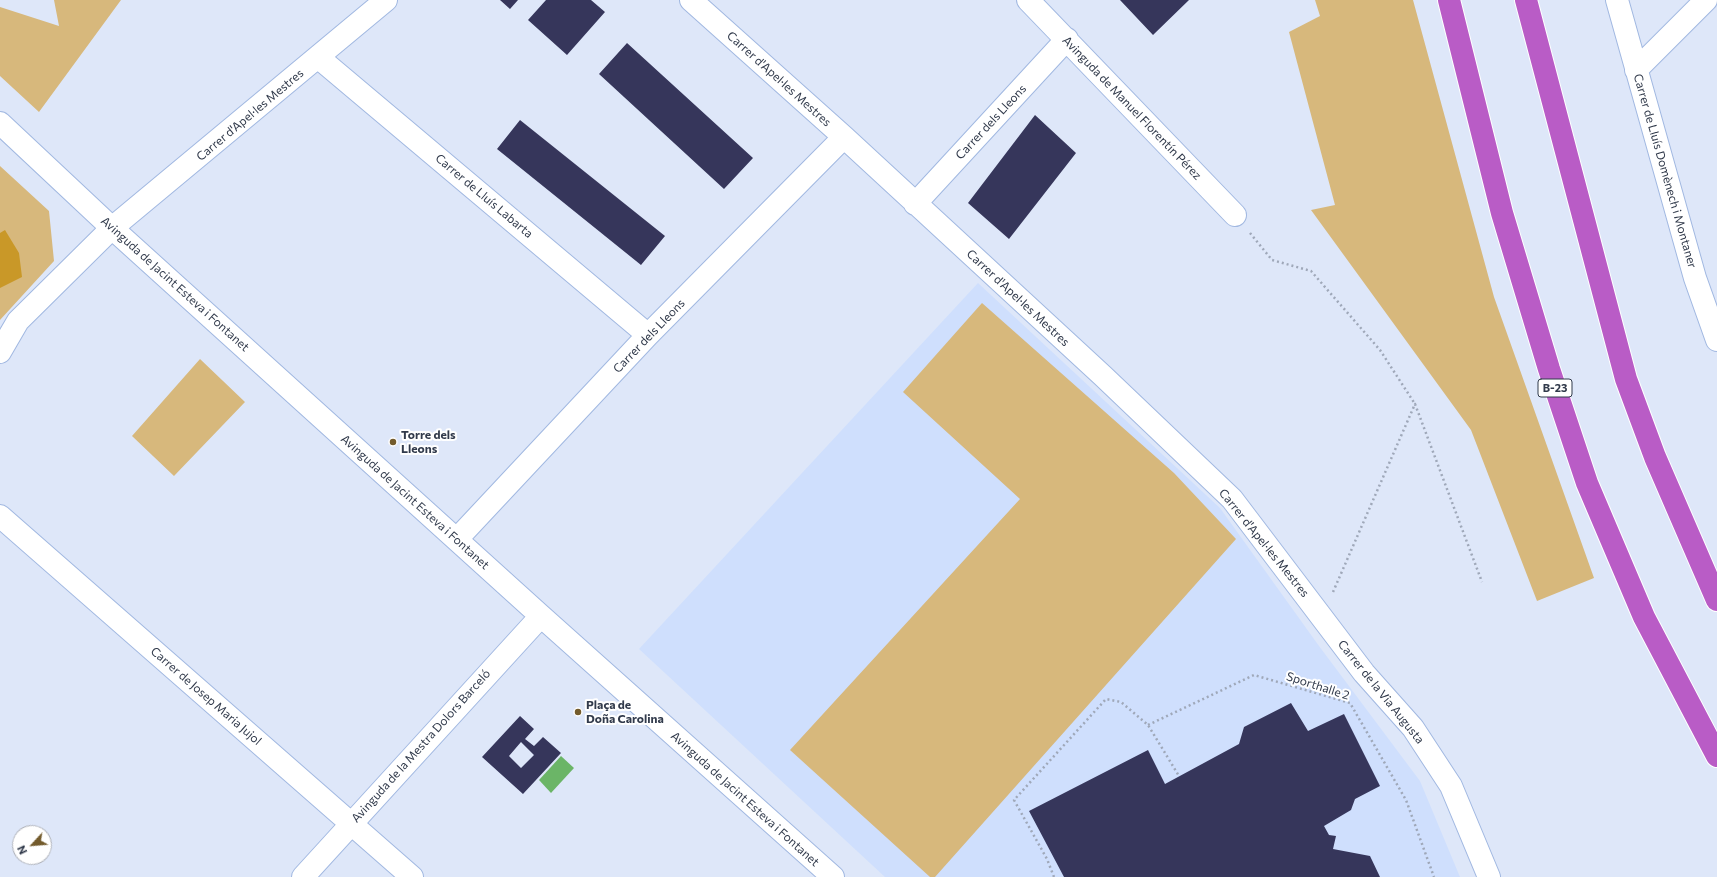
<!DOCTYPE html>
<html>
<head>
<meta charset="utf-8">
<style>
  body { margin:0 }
  #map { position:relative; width:1717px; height:877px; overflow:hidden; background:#dee7f9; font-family:Commissioner,sans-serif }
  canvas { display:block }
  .north { position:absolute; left:12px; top:825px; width:40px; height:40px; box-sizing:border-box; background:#fff; border:1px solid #adb0b7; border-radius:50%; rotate:244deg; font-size:11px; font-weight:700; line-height:16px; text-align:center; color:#313a4b }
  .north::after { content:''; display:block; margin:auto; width:14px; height:18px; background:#735b2c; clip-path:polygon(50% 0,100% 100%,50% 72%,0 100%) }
</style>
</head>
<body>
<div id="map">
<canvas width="1717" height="877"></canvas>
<div class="north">N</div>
</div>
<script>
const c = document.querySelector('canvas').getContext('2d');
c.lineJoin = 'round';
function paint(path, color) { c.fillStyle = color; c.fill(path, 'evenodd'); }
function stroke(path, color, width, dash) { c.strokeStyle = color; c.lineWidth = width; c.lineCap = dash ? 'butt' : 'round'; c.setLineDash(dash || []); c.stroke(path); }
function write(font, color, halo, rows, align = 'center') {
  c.font = font + ' Commissioner,sans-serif'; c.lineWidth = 4; c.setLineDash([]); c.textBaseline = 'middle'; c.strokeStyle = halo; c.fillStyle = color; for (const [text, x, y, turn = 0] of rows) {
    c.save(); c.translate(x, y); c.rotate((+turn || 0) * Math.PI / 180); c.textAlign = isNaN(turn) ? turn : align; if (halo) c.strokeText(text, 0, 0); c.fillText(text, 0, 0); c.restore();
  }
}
paint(new Path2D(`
  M978 283 1220 508 1319 646 1420 781 1460 877H885L639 649Z`), '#cfdffd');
paint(new Path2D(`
  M54 0H121L39 112 0 76V7L59 26Z
  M1315 0H1413L1494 297 1594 578 1537 601 1471 430 1311 210 1335 205 1289 32 1320 16Z
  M0 166 49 211 54 261 0 320Z
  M982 303 1174 473 1236 539 935 877H930L790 750 1020 499 903 392Z
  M200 359 245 402 174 476 132 436Z`), '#d7b87c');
paint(new Path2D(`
  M5 230 19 253 22 277 0 288V233Z`), '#c99828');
paint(new Path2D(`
  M561 756 574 768 551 793 539 780Z`), '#6bb567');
paint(new Path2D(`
  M500 0H518L510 9Z
  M546 0H591L605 12 567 55 528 20Z
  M1120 0H1189L1153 35Z
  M627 43 753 158 724 189 599 74Z
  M1035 115 1076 153 1009 239 968 203Z
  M520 120 665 236 641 265 497 149Z
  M1291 703 1308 731 1344 714 1380 786 1355 799 1351 810 1324 826 1329 835 1336 836 1333 849 1370 856 1380 877H1064L1029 811 1148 750 1165 784 1239 744 1244 727Z
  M520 716 534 729 525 739 534 746 543 737 561 753 523 794 482 757ZM521 742 534 755 521 768 509 756Z`), '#36365b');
const minor = new Path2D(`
  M691 0 844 137 1103 376 1232 499 1364 673 1413 728 1451 786 1489 877
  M1028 0 1235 215
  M1617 0 1695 278 1717 340
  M319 58 648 335
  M1636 70 1706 0
  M0 123 112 228 541 616 833 877
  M915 204 1067 39
  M0 352 18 321 112 228 386 0
  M0 516 412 877
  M457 539 648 335 844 137
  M303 877 541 616`);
const highway = new Path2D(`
  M1449 0 1502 213 1549 369 1587 483 1644 617 1717 756
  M1526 0 1626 379 1655 457 1717 600`);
stroke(minor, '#a1b8e1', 24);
stroke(highway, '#fff', 24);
stroke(new Path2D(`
  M1250 233 1272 260 1311 271 1380 350 1415 404
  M1333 592 1415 404 1482 582
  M1148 725 1254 675 1350 703 1406 800 1434 877
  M1054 877 1047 859 1014 800 1106 699 1121 702 1148 725 1179 776`), '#9fa8b9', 2.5, [2, 3]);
stroke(minor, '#fff', 22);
stroke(highway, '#b95cc6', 22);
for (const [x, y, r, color] of [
  [393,442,4,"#735b2c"],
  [578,712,4,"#735b2c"]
]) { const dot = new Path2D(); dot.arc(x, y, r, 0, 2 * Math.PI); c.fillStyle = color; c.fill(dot); stroke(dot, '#fff', 1.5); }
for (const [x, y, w] of [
  [1555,388,34]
]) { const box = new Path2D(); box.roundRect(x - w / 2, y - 9, w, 18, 3); c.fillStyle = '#fff'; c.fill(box); stroke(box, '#313a4b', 1); }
write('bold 11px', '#313a4b', null, [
  ["B-23",1555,388]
]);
write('12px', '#313a4b', '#fff', [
  ["Carrer d'Apel·les Mestres",779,79,42],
  ["Avinguda de Manuel Florentín Pérez",1132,108,46],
  ["Carrer d'Apel·les Mestres",250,115,-40],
  ["Carrer dels Lleons",991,122,-47],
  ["Carrer de Lluís Domènech i Montaner",1665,171,74],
  ["Carrer de Lluís Labarta",484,196,40],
  ["Avinguda de Jacint Esteva i Fontanet",175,284,42],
  ["Carrer d'Apel·les Mestres",1018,298,43],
  ["Carrer dels Lleons",649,336,-46],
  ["Avinguda de Jacint Esteva i Fontanet",415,502,42],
  ["Carrer d'Apel·les Mestres",1264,543,51],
  ["Sporthalle 2",1318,686,18],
  ["Carrer de la Via Augusta",1381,692,51],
  ["Carrer de Josep Maria Jujol",206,696,41],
  ["Avinguda de la Mestra Dolors Barceló",421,746,-48],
  ["Avinguda de Jacint Esteva i Fontanet",745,799,42]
]);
write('bold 12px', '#313a4b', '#fff', [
  ["Torre dels",401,435],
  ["Lleons",401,449],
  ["Plaça de",586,705],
  ["Doña Carolina",586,719]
], 'left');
</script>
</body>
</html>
